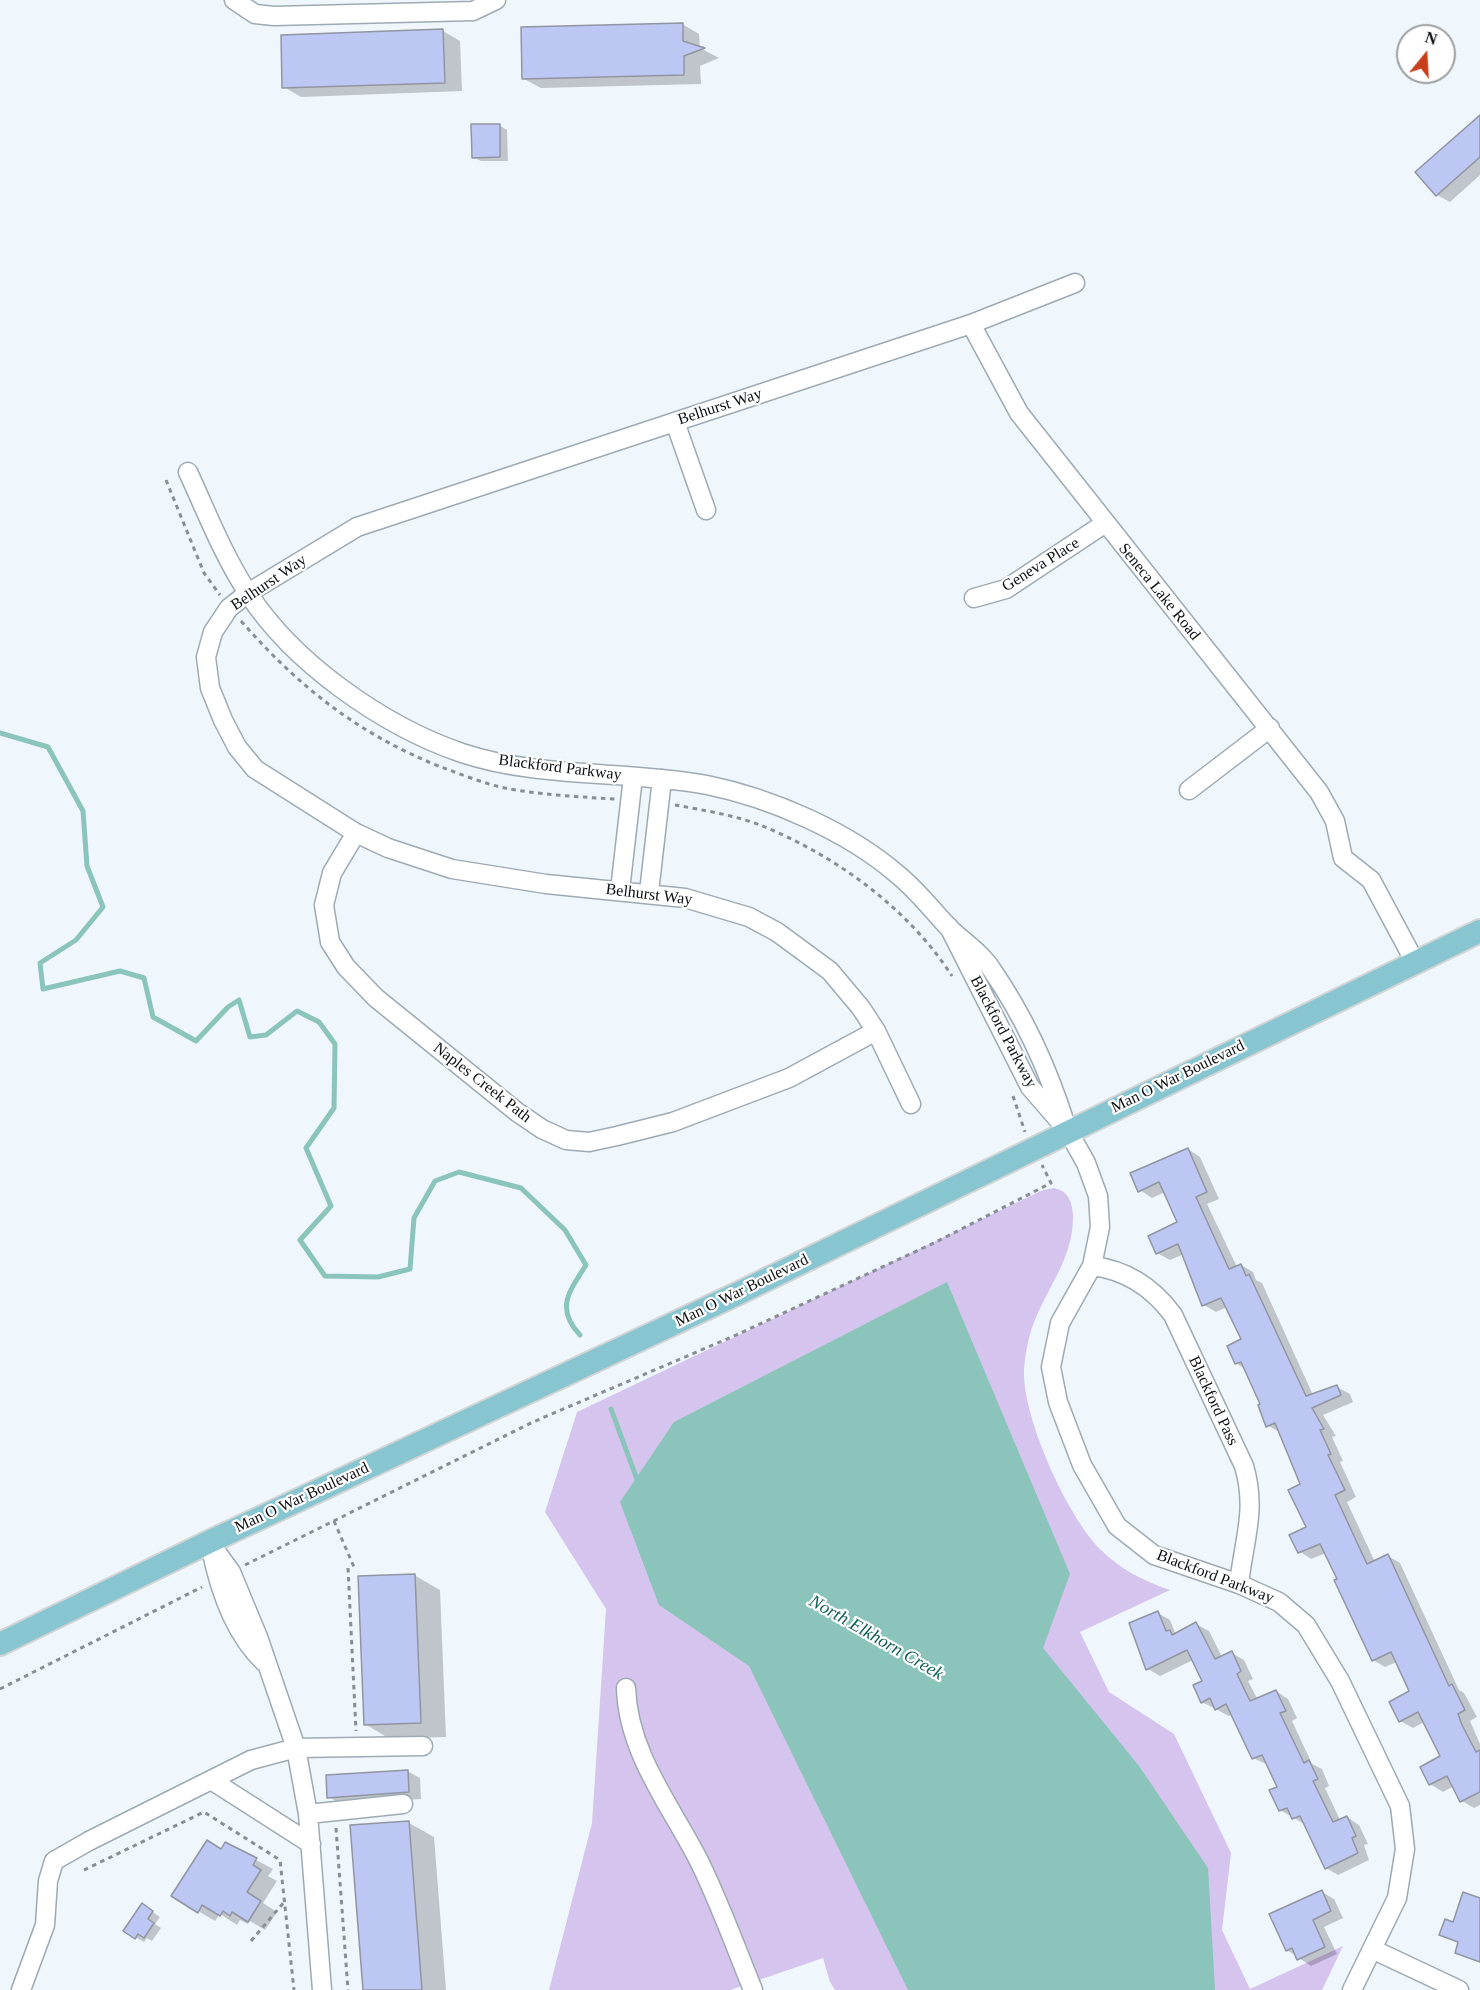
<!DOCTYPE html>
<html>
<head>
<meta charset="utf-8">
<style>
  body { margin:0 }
  #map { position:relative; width:1480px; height:1990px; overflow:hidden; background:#eff7fd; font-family:"Times New Roman",serif }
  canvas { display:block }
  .north { position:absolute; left:1396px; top:24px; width:60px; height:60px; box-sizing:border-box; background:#fff; border:2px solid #9d9fa0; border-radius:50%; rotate:18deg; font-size:16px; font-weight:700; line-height:24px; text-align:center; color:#0b0f12 }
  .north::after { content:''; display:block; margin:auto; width:21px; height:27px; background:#c73e19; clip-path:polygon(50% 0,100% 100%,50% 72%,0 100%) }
</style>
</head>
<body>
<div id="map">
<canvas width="1480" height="1990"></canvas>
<div class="north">N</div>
</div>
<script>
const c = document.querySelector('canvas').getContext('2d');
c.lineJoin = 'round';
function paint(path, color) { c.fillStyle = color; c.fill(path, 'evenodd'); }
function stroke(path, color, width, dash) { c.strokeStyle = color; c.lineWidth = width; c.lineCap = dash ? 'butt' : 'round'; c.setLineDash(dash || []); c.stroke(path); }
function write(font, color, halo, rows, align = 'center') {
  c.font = font + ' "Times New Roman",serif'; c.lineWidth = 4.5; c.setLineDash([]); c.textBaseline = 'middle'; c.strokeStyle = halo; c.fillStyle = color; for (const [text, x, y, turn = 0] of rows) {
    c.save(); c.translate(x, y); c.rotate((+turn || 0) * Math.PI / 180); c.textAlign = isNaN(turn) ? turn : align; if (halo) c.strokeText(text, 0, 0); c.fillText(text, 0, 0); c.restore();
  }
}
paint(new Path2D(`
  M1054 1188C1068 1191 1072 1201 1073 1215 1074 1258 1047 1287 1033 1325 1028 1339 1025 1355 1024 1370 1022 1416 1067 1516 1100 1549 1120 1569 1143 1581 1170 1590L1080 1632 1109 1692 1174 1734 1231 1853 1222 1930 1250 1989 1343 1946 1322 1990H835L830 1982 823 1958 730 1990H549L592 1823 606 1609 545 1512 577 1412 1043 1190Z`), '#d5c4ee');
paint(new Path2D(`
  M947 1282 1070 1574 1043 1648 1139 1766 1208 1868 1215 1990H908L749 1666 659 1605 620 1502 674 1422Z`), '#8ac4ba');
paint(new Path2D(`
  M682 24 699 34 700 48 719 58 700 66 701 84 541 88 524 79Z
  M443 31 460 41 462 91 301 97 284 87Z
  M1480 117V175L1450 202 1437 195Z
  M499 125 507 130 508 161H481L473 157Z
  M1188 1149 1200 1157 1219 1199 1207 1204 1237 1267 1241 1265 1253 1272 1256 1280 1262 1283 1313 1395 1337 1387 1350 1394 1353 1402 1323 1415 1336 1436 1332 1437 1343 1461 1340 1462 1356 1497 1347 1502 1375 1562 1388 1556 1400 1563 1459 1690 1464 1693 1477 1717 1470 1721 1480 1744V1805L1474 1808 1462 1801 1454 1786 1443 1792 1430 1784 1422 1767 1442 1757 1424 1722 1413 1728 1400 1721 1411 1692 1397 1662 1385 1667 1373 1660 1326 1553 1311 1559 1299 1551 1308 1528 1302 1485 1281 1433 1267 1425 1262 1405 1245 1369 1236 1363 1243 1340 1227 1307 1216 1312 1204 1305 1184 1254 1170 1260 1157 1253 1179 1223 1165 1192 1152 1198 1140 1190Z
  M414 1575 440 1590 446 1737 390 1739 365 1724Z
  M1158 1613 1170 1620 1176 1635 1196 1624 1209 1631 1222 1657 1232 1653 1244 1660 1253 1679 1248 1681 1258 1700 1276 1691 1288 1699 1297 1718 1292 1721 1312 1764 1322 1769 1329 1786 1325 1788 1340 1820 1347 1817 1359 1825 1368 1844 1364 1845 1369 1860 1338 1875 1326 1868 1306 1825 1280 1810 1279 1787 1268 1765 1253 1758 1233 1714 1229 1716 1202 1702 1204 1682 1193 1660 1160 1676 1148 1669Z
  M407 1771 420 1778 421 1799 341 1804 329 1797Z
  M409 1823 434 1837 446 1990H364Z
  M221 1851 256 1860 273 1869 268 1876 277 1881 263 1903 277 1912 265 1930 250 1921 248 1924 240 1920 237 1925 220 1914 215 1921 198 1911Z
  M1322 1892 1334 1899 1343 1918 1324 1927 1337 1954 1311 1966 1287 1950Z
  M150 1910 160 1917 155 1924 161 1928 152 1941 147 1938 144 1942 125 1931Z`), '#0003');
stroke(new Path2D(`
  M0 733 48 747 83 811 87 866 103 907 76 940 40 963 43 989 120 971 144 978 153 1017 196 1041 228 1007 239 1000 250 1037 266 1035 297 1011 319 1022 335 1044 334 1108 306 1148 331 1206 300 1240 325 1276 378 1277 410 1269 414 1218 435 1181 459 1172 521 1188 565 1230 586 1265C569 1292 555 1308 580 1335
  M611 1409 638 1482`), '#8ac4ba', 5);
const building = new Path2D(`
  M683 23V41L705 48 684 56V75L522 79 521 27Z
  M443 29 445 83 282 88 281 35Z
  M1480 115V157L1436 196 1415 172Z
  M471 124H500V157L472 158Z
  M1188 1148 1207 1192 1196 1197 1216 1241 1229 1269 1241 1264 1246 1276 1249 1274 1306 1396 1337 1385 1341 1395 1312 1408 1324 1429 1320 1430 1331 1454 1328 1455 1345 1490 1335 1495 1367 1564 1388 1554 1449 1686 1452 1684 1465 1710 1458 1714 1462 1725 1476 1752 1480 1750V1792L1460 1802 1447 1776 1429 1785 1420 1767 1440 1756 1418 1712 1399 1722 1389 1702 1409 1691 1391 1652 1372 1661 1334 1580 1337 1579 1320 1544 1298 1553 1289 1535 1306 1527 1288 1490 1300 1484 1275 1423 1266 1427 1258 1405 1260 1404 1241 1362 1235 1364 1227 1346 1241 1339 1221 1298 1202 1306 1178 1244 1156 1254 1148 1236 1177 1222 1159 1182 1138 1192 1130 1173Z
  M415 1574 421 1723 364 1725 358 1576Z
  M1158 1611 1166 1631 1170 1630 1172 1635 1196 1622 1215 1659 1232 1651 1241 1671 1237 1674 1250 1701 1276 1690 1286 1711 1280 1713 1304 1763 1309 1760 1318 1779 1313 1781 1333 1822 1347 1816 1356 1836 1352 1838 1358 1853 1325 1869 1300 1816 1292 1819 1287 1808 1279 1811 1269 1790 1277 1787 1262 1755 1252 1759 1226 1704 1215 1710 1210 1698 1201 1703 1193 1685 1202 1681 1187 1650 1146 1670 1129 1623Z
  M408 1770 409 1792 327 1798 326 1775Z
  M409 1821 422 1990H363L350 1825Z
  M207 1840 221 1849 225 1842 257 1858 253 1865 261 1870 247 1892 261 1901 248 1922 232 1912 230 1916 223 1911 220 1916 202 1905 198 1913 171 1896Z
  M1322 1890 1331 1911 1313 1920 1325 1947 1297 1960 1292 1948 1286 1951 1269 1914Z
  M1463 1892 1480 1898V1962L1455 1953 1458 1942 1439 1935 1445 1919 1453 1922Z
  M142 1903 153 1911 148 1919 154 1923 144 1938 138 1934 135 1939 123 1931Z`);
paint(building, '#bcc7f3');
stroke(building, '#9195a2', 1.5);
const minor = new Path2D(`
  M234 0 255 14 274 16 473 11 496 0
  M971 324 1019 413 1319 792 1335 821 1343 858 1371 880 1415 962
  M675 422 706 510
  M188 472C207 513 223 555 248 593 293 663 383 726 462 753 540 779 626 770 707 785 771 798 847 831 897 874 917 890 932 910 950 929 964 942 982 954 992 970 1025 1018 1048 1069 1065 1123
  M974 598 1006 589 1104 524
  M1189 790 1270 728
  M356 833 332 873 324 905 330 942 346 967 376 998 517 1112 542 1129 566 1140 589 1142 617 1136 673 1122 789 1078 876 1031
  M620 890 633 777
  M649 892 662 779
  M949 927 1030 1087 1068 1131 1086 1163 1098 1196 1100 1227 1092 1266 1060 1323 1051 1367 1058 1402 1082 1465 1117 1526 1154 1555 1239 1584 1279 1602 1306 1625 1340 1681 1400 1806 1405 1849 1397 1898 1352 1990
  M911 1104 876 1031 861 1008 830 971 777 932 749 917 685 898 546 884 452 869 388 848 356 833 255 769 237 747 223 720 210 688 206 657 213 632 229 608 248 593 357 527 971 324 1075 283
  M1092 1266C1127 1270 1153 1288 1173 1315L1244 1466C1257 1510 1244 1539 1239 1584
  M209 1542 231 1572 258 1637 296 1748 308 1814 322 1990
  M211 1548C219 1589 234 1633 264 1662
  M626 1688C628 1754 672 1807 700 1863 720 1904 736 1948 753 1990
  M211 1780 311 1844
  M308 1814 403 1804
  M1372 1949 1459 1990
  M21 1990 45 1925 48 1881 54 1861 89 1841 251 1760 296 1748 423 1746`);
const major = new Path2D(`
  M0 1644 209 1542 739 1293 1480 931`);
stroke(minor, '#9eaab3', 21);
stroke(major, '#d3d4d4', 26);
stroke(new Path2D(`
  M166 480 204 573 220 595
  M241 621C299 687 358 734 441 767 463 775 487 785 510 789 545 795 580 797 615 799
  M675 805C702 810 734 815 760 825 835 855 908 908 952 976
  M1013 1096 1025 1132
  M334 1521 354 1567
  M245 1565 533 1422 734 1336 936 1242 1051 1183 1042 1165
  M348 1568 356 1731
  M0 1689 202 1587
  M336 1828 348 1990
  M84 1870 204 1812 280 1860 294 1990
  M251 1941 285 1901`), '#888e93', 3, [4.5, 4.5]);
stroke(minor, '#fff', 18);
stroke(major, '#87c5d1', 22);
write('16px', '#0b0f12', '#fff', [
  ["Belhurst Way",720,407,-18],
  ["Geneva Place",1041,565,-32],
  ["Belhurst Way",269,583,-34],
  ["Seneca Lake Road",1159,592,51],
  ["Blackford Parkway",560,768,7],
  ["Belhurst Way",649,895,7],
  ["Blackford Parkway",1003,1032,62],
  ["Man O War Boulevard",1178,1077,-26],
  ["Naples Creek Path",482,1083,38],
  ["Man O War Boulevard",742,1291,-26],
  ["Blackford Pass",1213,1401,65],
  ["Man O War Boulevard",302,1498,-25],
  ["Blackford Parkway",1215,1577,21]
]);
write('italic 18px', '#0d5e54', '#fff', [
  ["North Elkhorn Creek",876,1638,30]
]);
</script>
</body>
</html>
